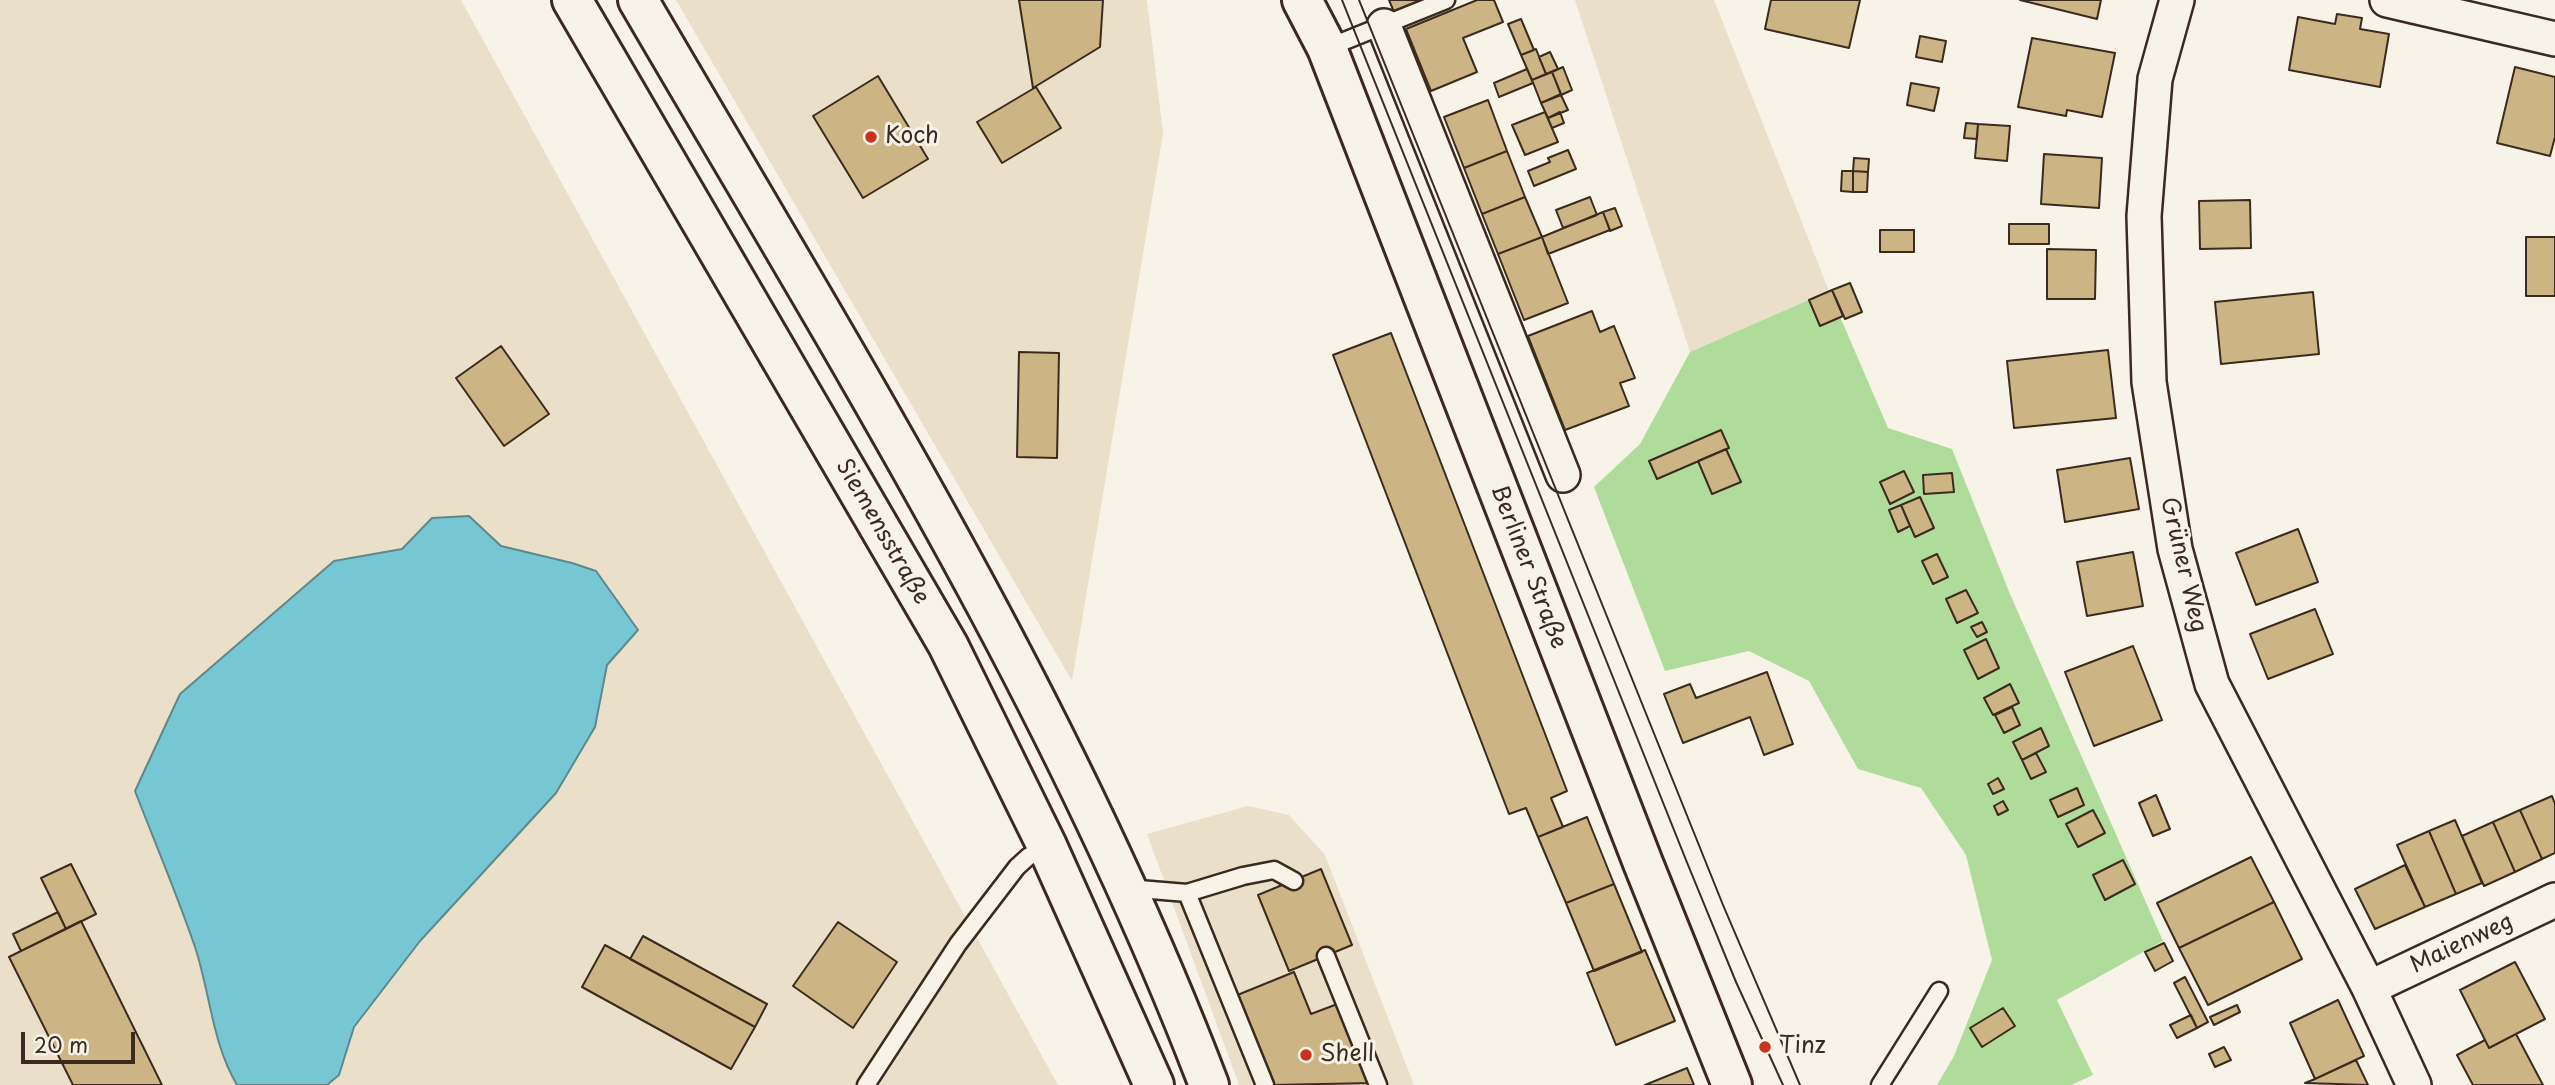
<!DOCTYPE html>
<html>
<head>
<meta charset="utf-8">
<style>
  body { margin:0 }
  #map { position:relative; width:2555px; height:1085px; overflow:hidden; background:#f7f3e8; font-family:"Playpen Sans",sans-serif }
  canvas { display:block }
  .scale { position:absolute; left:21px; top:1032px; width:114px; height:32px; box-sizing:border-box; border:4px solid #3b2a1e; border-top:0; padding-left:9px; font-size:21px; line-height:24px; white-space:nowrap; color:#3b2a1e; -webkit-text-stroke:5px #f7f3e8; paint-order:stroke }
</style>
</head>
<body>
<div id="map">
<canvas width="2555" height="1085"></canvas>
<div class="scale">20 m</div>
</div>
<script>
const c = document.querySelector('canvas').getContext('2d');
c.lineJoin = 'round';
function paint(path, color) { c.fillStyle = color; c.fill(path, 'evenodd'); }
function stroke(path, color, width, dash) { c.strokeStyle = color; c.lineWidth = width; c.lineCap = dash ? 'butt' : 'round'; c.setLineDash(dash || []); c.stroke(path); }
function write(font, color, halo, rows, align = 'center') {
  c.font = font + ' "Playpen Sans",sans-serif'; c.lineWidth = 6; c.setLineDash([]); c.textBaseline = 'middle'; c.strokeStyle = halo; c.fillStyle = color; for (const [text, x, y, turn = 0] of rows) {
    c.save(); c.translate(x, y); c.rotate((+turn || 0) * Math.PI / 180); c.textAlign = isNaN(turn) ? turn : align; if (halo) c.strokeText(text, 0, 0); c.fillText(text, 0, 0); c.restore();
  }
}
paint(new Path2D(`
  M0 0H461L1058 1085H0Z
  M676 0H1147L1163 133 1072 681Z
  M1575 0H1714L1829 291 1690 352Z
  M1248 806 1289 815 1325 855 1414 1085H1239L1147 834Z`), '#eae0ca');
paint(new Path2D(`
  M1829 291 1888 428 1952 449 2010 594 2163 941 2057 1000 2093 1075 2071 1085H1937L1954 1056 1992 960 1966 855 1921 788 1858 769 1809 681 1749 651 1665 671 1594 487 1640 444 1690 352Z`), '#afdc9a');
const water = new Path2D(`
  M469 516 501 546 572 563 596 571 638 630 607 665 595 727 556 793 420 941 354 1027 339 1075 327 1085H237C212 1043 210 992 195 947 177 894 155 843 135 791L180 694 334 561 402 549 432 518Z`);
paint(water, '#77c6d4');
stroke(water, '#5f888b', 2);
const building = new Path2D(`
  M1019 0H1103L1100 47 1033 88Z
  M1389 0H1425L1394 12Z
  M1477 0H1494L1503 22 1463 38 1477 72 1431 91 1406 29Z
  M1771 0H1860L1849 48 1765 29Z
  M2020 0H2101L2097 19Z
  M2337 14 2362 18 2360 29 2389 34 2380 87 2289 70 2298 17 2335 24Z
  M1521 19 1534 50 1521 55 1508 24Z
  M1920 36 1946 41 1942 62 1916 57Z
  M2032 38 2115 53 2102 117 2067 110 2066 116 2018 107Z
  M1536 49 1546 74 1532 80 1521 55Z
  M1550 52 1558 69 1546 74 1539 57Z
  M1563 67 1572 90 1561 95 1552 72Z
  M2515 67 2555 77V137L2550 156 2497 143Z
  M1527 69 1533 83 1499 97 1494 83Z
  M1552 72 1561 94 1541 103 1532 80Z
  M878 76 928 159 863 198 813 116Z
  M1911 83 1939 88 1934 111 1907 105Z
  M1036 87 1061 128 1002 163 977 122Z
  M1561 95 1568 110 1548 118 1541 103Z
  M1488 100 1507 151 1464 168 1444 117Z
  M1545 112 1558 142 1525 155 1512 125Z
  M1560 112 1564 123 1552 128 1548 118Z
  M1966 123 1978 124 1977 139 1964 138Z
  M1978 124 2010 126 2007 161 1975 158Z
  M1568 150 1576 169 1534 186 1528 171 1550 162 1548 158Z
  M1507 151 1525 197 1482 214 1464 168Z
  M2044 154 2102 158 2099 208 2041 204Z
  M1854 158 1869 159 1868 172 1853 171Z
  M1842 171H1853V192L1841 191Z
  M1853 171 1868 172 1867 192H1853Z
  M1525 197 1542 237 1498 254 1482 214Z
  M1590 197 1597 215 1563 228 1556 210Z
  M2250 200 2251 248 2200 249 2199 201Z
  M1615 208 1622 226 1610 231 1603 212Z
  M1603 212 1610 230 1548 254 1542 237Z
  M2009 224H2049V244H2009Z
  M1880 230H1914V252H1880Z
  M1542 237 1568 303 1524 320 1498 254Z
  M2526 237H2555V296H2526Z
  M2047 249 2096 250 2095 299H2047Z
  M1850 283 1862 312 1845 319 1832 290Z
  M1832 290 1843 316 1820 326 1809 300Z
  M2313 292 2319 354 2221 364 2215 302Z
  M1592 311 1600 332 1614 326 1635 378 1620 383 1629 406 1565 430 1528 336Z
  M1391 333 1567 791 1551 798 1563 827 1538 837 1526 808 1509 814 1333 355Z
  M501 346 549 414 504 446 456 378Z
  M2108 350 2116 418 2014 428 2007 361Z
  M1019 352 1059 353 1057 458 1017 457Z
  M1721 430 1729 448 1657 479 1649 461Z
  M1726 449 1741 482 1712 494 1698 461Z
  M2130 458 2139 509 2065 522 2057 470Z
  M1904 471 1914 492 1890 504 1880 482Z
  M1952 473 1954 492 1924 494 1923 475Z
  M1920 497 1934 528 1915 537 1901 505Z
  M1901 505 1910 526 1898 532 1889 510Z
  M2298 529 2318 582 2256 605 2236 553Z
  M2133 552 2143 606 2087 616 2077 562Z
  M1937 554 1948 577 1933 584 1922 561Z
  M1966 590 1978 613 1957 623 1946 599Z
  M2315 609 2333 654 2268 679 2250 634Z
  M1982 622 1987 632 1977 637 1971 627Z
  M1986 639 1999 668 1978 679 1964 650Z
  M2133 646 2162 720 2094 746 2065 672Z
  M1767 672 1793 744 1764 755 1750 717 1683 743 1664 694 1690 684 1696 698Z
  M2010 684 2019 703 1993 715 1984 698Z
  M2012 707 2020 725 2004 733 1995 715Z
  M2041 728 2049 746 2022 760 2013 742Z
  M2036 753 2046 772 2031 779 2022 760Z
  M1998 778 2004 789 1993 794 1988 784Z
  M2077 788 2084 805 2058 817 2050 800Z
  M2156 795 2170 829 2153 836 2139 803Z
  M2552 796 2555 804V853L2542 859 2520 810Z
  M2003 801 2008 810 1998 815 1994 806Z
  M2093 810 2105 833 2078 847 2066 824Z
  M2520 810 2542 859 2515 872 2493 822Z
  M1587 817 1614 884 1566 903 1538 837Z
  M2455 820 2482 883 2456 894 2429 831Z
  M2493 822 2515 872 2484 886 2462 836Z
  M2429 831 2456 894 2425 907 2397 845Z
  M2251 857 2274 902 2179 948 2157 903Z
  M2123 860 2135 884 2105 900 2093 875Z
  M71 864 96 914 66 929 41 878Z
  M2405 865 2425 907 2375 929 2355 889Z
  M1321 869 1352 945 1289 971 1258 895Z
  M1614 884 1642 952 1594 971 1566 903Z
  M2274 902 2302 959 2208 1005 2179 948Z
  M58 912 66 929 21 951 13 934Z
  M81 921 162 1085H73L9 957Z
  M838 922 897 962 853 1028 793 986Z
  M643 936 767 1004 755 1027 630 959Z
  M2164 943 2173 961 2155 971 2145 952Z
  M605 945 755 1027 731 1069 582 987Z
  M1645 950 1675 1021 1616 1045 1587 973Z
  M2515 962 2545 1019 2489 1048 2460 990Z
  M1294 972 1311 1014 1340 1003 1373 1083 1271 1085 1235 996Z
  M2185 977 2208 1022 2197 1028 2174 983Z
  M2338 1000 2364 1056 2315 1079 2290 1023Z
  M2237 1005 2240 1012 2214 1025 2210 1017Z
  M2003 1008 2015 1026 1982 1047 1970 1028Z
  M2191 1015 2197 1028 2177 1038 2170 1025Z
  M2516 1034 2543 1085H2473L2457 1055 2485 1040 2489 1048Z
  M2224 1047 2231 1060 2215 1067 2209 1054Z
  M2356 1060 2368 1085 2305 1083 2315 1079Z
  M1687 1068 1694 1085H1645Z`);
paint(building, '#ccb484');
stroke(building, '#3b2a1e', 2);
const service = new Path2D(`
  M1327 48 1446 0
  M1127 888 1187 893 1243 876 1274 870 1294 881
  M1187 893 1265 1085
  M1326 956 1378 1085
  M866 1085 958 944 1017 867 1028 857 1047 846
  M1880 1085 1939 991`);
const minor = new Path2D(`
  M2177 0 2155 79 2144 216 2149 382 2175 549 2212 684 2369 988 2414 1085
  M2387 0 2555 39
  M1384 26 1563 475
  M2369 988 2555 900`);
const tertiary = new Path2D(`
  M1302 0 1327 48 1643 863 1732 1085`);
const secondary = new Path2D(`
  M572 0 948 645 1047 846 1154 1085
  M638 0C844 353 1063 702 1209 1085`);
stroke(service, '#3b2a1e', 21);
stroke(minor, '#3b2a1e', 38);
stroke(tertiary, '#3b2a1e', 44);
stroke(secondary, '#3b2a1e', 44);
stroke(service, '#f7f3e8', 16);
stroke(minor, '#f7f3e8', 33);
stroke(tertiary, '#f7f3e8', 38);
stroke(secondary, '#f7f3e8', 38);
stroke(new Path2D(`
  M1342 0 1686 860 1736 982 1783 1085
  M1359 0 1723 905 1800 1085`), '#3b2a1e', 2);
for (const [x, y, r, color] of [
  [871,137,7,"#c8321e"],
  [1765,1047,7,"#c8321e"],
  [1306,1055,7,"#c8321e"]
]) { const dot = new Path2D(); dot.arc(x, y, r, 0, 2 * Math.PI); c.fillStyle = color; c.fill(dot); stroke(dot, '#f7f3e8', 2.5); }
write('23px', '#3b2a1e', '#f7f3e8', [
  ["Koch",885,137],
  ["Tinz",1779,1047],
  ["Shell",1320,1055]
], 'left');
write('23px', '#3b2a1e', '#f7f3e8', [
  ["Siemensstraße",882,532,60],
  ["Grüner Weg",2183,565,77],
  ["Berliner Straße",1528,567,69],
  ["Maienweg",2462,944,-25]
]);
</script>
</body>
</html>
